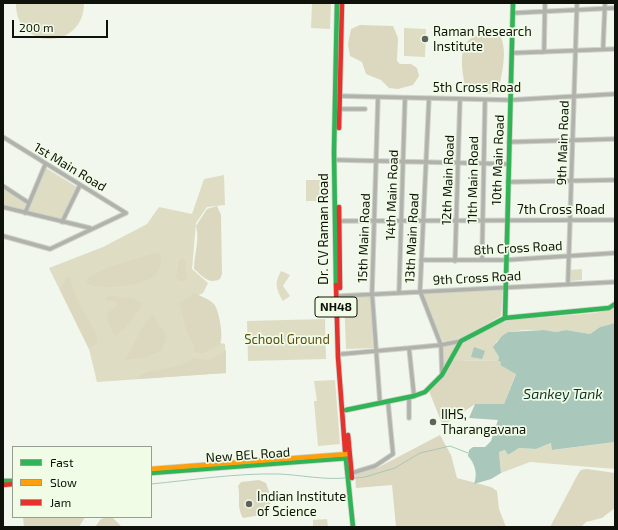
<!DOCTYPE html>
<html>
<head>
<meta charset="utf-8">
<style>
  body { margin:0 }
  #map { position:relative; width:618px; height:530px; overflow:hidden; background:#f1f7ec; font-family:"Exo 2",sans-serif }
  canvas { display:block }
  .frame { position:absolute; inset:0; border:4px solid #0e120b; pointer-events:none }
  .legend { position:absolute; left:12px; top:446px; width:140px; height:72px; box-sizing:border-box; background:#f1fce7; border:1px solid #969e8f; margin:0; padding:5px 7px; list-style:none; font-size:12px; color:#0e120b }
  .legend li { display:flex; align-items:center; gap:8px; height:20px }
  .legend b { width:20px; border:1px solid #969e8f }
  .scale { position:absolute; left:12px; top:20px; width:96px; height:18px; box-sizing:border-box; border:2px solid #0e120b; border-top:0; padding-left:5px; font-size:12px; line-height:14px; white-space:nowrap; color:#0e120b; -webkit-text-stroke:3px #f1fce7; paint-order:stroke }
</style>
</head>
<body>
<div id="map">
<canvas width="618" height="530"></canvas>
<div class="frame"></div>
<ul class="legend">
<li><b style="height:5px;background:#30b455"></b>Fast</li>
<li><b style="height:5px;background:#ff9f0a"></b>Slow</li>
<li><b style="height:5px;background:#e5322d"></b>Jam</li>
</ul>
<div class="scale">200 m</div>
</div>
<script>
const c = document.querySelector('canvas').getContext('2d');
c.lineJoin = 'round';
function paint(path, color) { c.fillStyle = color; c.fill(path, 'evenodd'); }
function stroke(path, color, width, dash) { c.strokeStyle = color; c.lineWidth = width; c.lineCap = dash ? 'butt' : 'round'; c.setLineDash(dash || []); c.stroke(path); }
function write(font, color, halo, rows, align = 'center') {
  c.font = font + ' "Exo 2",sans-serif'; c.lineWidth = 3.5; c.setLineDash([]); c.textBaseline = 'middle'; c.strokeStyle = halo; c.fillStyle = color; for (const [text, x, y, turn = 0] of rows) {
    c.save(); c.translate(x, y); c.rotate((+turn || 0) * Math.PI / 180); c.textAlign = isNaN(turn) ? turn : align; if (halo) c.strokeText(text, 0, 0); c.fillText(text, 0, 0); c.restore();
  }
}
paint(new Path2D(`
  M16 3H84C84 51 15 51 16 3Z
  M312 3H331L330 29 311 28Z
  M404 28 426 29 425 57 404 56Z
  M46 168 77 187 61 219 28 211Z
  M224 175 225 205 207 207 196 223 192 269 208 283 203 293 183 303 192 337 225 344 226 373 97 382 89 349 49 268 103 247 147 224 159 207 192 214 204 179Z
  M306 180H328L327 201H306Z
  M3 189 26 203 23 211 3 205Z
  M582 269V280L571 281 570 270Z
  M281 271 290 275 283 286 290 296 283 301C276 290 274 283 281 271Z
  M503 288 501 316 461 338 443 342 422 292Z
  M371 296 373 348 346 349 344 297Z
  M615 308V323L600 327 590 334 566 330 556 332 544 330H524L508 332 496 342V352L499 357 498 361 453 360 463 342 507 320 595 313Z
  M325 319 326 359 248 361 247 321Z
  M461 341 442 375 441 346Z
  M335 380 340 444 318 446 314 401H317L314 381Z
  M615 442V469L530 462 501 473 499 452 505 450 508 455 519 448 536 449 552 443 553 450Z
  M327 519 328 527H313V520Z`), '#dfdcc4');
paint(new Path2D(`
  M360 25 393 26 398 38 397 61 400 64H411L417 68 419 76 413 85 398 89 389 88 381 80 366 74 362 62 350 56 348 44 351 29Z
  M493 30C511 37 502 74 499 88L491 94 466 90C463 77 457 48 470 39 476 35 486 33 493 30Z
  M217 206 221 215 222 274 220 279C208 285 203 276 194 269 194 253 200 241 196 226L207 209Z
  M159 253C175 288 97 292 87 283V279C101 268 142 256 159 253Z
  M182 258 185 261 187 279 186 281H180L176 277 179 261Z
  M69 276 77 300 94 329 98 342 89 349 60 290 66 278Z
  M194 293C200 296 209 299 214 304 219 310 224 337 220 344L202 354 195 352 193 343 186 331 180 303Z
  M110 296 132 298 142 303C140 312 123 331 115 336L108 322 107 313 118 305 116 302 106 300 105 298Z
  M153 315 166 335V339L161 351 143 358 125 360 145 323Z
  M226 350V373L137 379 144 373 183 365 193 358 209 360Z
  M453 360 498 361 501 362 500 365 516 373 504 404H475L443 426 429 391 444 376Z
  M440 435 451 455 457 478 491 487 497 491 499 509 506 527H396L392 485 356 488 355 473 377 468Z
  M587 469 615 473V508L602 518 586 522 581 527H550L578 474 581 470Z
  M259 480 266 483 271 497 270 507 267 514 243 518C236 505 241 499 238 486L241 482Z
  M23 517H85L79 527H24Z
  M106 517H112L122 527H95L101 519Z`), '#dcd8bf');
paint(new Path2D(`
  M615 323V442L552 450 551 443 536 449 519 448 508 455 505 450 499 452 501 473 491 479 474 484C478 474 475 464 468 456L469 450 473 447H485L491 441 498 420 469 418 475 404H504L516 374 500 365 501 362 498 361 499 357 493 347 502 336 508 332 544 330 556 332 566 330 590 334 600 327Z
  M474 347 485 351 482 359 471 357Z`), '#a9c7ba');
stroke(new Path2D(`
  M355 478 365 477 395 468 420 453 450 446 468 453
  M151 484C193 480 236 473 279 474 301 475 323 480 346 478`), '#a9c7ba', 1);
const street = new Path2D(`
  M513 13 615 8
  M603 49 605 3
  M544 52 545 3
  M512 53 615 49
  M339 96 510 100 615 94
  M378 97 372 293 380 403
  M429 98 420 291 441 345 442 374
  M339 109H365
  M3 137 126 213
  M509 142 615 139
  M338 160 508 164
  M508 182 615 180
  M3 186 29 203
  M3 207 90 228
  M25 213 45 165
  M339 221 615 220
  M62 222 80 185
  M3 236 50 249 126 213
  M421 260H506L615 253
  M482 260 485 100
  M455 261 460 99
  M568 283 577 3
  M399 292 405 98
  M340 296 615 282
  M342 354 409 348
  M414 396 409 348 441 345 461 341
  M409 397V418
  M352 473 375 466 393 454 388 402`);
const fast = new Path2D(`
  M336 285 334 152 337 3
  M505 318 513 3
  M346 410 414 396 425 392 442 375 461 341 505 318 609 308 615 304
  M345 450 353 527
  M151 473 349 458
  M3 481H13`);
const slow = new Path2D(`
  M151 469 349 454`);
const jam = new Path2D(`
  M339 128 342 3
  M339 207 340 288
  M336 285 338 357 345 450
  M348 435 352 478
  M3 485 13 484`);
stroke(street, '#cdd2c9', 5.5);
stroke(fast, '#cdd2c9', 6);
stroke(slow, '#cdd2c9', 6);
stroke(jam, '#cdd2c9', 6);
stroke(street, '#b0b2ab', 3.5);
stroke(fast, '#30b455', 4.5);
stroke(slow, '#ff9f0a', 4.5);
stroke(jam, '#e5322d', 4.5);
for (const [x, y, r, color] of [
  [425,39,4,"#5d625a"],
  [433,422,4,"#5d625a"],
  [249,504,4,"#5d625a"]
]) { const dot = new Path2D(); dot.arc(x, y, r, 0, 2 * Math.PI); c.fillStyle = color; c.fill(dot); stroke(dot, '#f1fce7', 1.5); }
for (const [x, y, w] of [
  [336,307,42]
]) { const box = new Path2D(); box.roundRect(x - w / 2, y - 10, w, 20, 3); c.fillStyle = '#f1fce7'; c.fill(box); stroke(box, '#0e120b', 1); }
write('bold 12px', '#0e120b', null, [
  ["NH48",336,307]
]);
write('13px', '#0e120b', '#f1fce7', [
  ["Raman Research",433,32],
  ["Institute",433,47],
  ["IIHS,",441,415],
  ["Tharangavana",441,430],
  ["Indian Institute",257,497],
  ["of Science",257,512]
], 'left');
write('13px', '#0e120b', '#f1fce7', [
  ["5th Cross Road",477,88],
  ["9th Main Road",563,143,-88],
  ["10th Main Road",498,160,-88],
  ["1st Main Road",70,167,31],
  ["12th Main Road",448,180,-88],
  ["11th Main Road",473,180,-89],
  ["14th Main Road",392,195,-88],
  ["7th Cross Road",561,210],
  ["Dr. CV Raman Road",324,229,-90],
  ["15th Main Road",364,238,-88],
  ["13th Main Road",412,238,-87],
  ["8th Cross Road",518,248,-3],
  ["9th Cross Road",477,278,-3],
  ["New BEL Road",248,455,-4]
]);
write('13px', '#5f4d10', '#f1fce7', [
  ["School Ground",287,340]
]);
write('italic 14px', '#0f3429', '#f1fce7', [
  ["Sankey Tank",563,394]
]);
</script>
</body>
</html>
